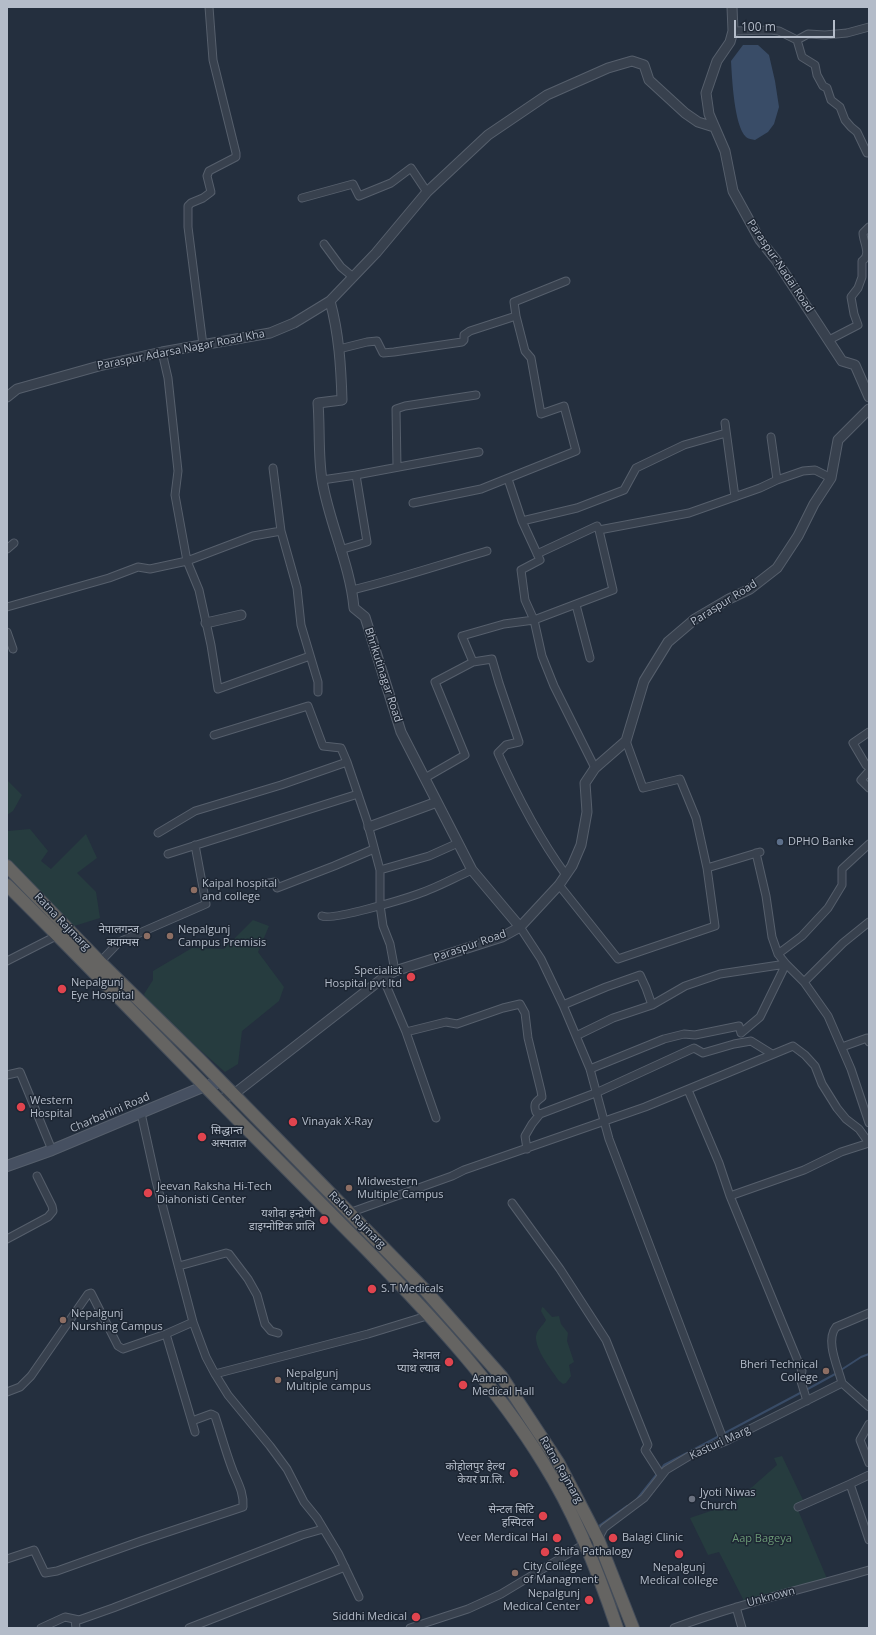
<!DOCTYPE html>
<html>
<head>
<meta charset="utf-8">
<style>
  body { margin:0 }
  #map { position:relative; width:876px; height:1635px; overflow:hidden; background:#242f3e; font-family:"Open Sans",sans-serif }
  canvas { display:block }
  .frame { position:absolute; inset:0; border:8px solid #b4bcc9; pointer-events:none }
  .scale { position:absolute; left:734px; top:20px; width:101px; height:18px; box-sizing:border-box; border:2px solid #b4bcc9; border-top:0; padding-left:5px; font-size:12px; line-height:14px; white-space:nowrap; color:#b4bcc9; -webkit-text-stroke:3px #1d2633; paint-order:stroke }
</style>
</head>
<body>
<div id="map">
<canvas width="876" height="1635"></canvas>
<div class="frame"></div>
<div class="scale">100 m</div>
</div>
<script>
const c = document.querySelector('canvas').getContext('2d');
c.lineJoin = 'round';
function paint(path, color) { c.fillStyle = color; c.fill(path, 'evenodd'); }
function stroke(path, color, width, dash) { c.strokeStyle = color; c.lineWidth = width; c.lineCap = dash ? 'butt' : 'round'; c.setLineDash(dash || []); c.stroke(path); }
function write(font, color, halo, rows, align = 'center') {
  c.font = font + ' "Open Sans","Noto Sans Devanagari",sans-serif'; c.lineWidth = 3; c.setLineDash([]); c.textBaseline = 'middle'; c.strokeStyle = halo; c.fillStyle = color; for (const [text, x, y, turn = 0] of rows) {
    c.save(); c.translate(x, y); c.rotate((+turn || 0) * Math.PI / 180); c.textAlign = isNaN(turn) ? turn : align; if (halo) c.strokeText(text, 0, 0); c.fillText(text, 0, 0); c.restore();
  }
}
paint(new Path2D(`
  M7 780 22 795 13 811 7 815Z
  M7 828 8 831 30 829 48 851 41 861 51 869 86 834 97 858 77 873 96 892 100 918 71 927 7 859Z
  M253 920 269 926 258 952 284 987 279 1001 242 1031 238 1064 225 1072 148 1004 144 994 153 980V971L192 948 224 949Z
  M542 1307 544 1308 552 1317 559 1316 561 1324 568 1333 567 1341 574 1362 569 1365 571 1376 566 1383 563 1384 559 1381C551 1369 535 1350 536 1336 537 1329 543 1326 546 1320L541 1311Z
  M782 1456 804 1502 798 1510 828 1581 744 1601 719 1552 708 1555 690 1518 734 1503 777 1465 774 1458Z`), '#263c3f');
paint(new Path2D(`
  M743 45H758L769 55 775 81 779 107 774 124 768 132 755 140C752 139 748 139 746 137 734 126 732 77 731 61Z`), '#394c67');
stroke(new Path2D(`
  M841 1370 861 1357 869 1354
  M806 1390 837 1373
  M691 1451 802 1392
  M636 1500 664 1465 687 1453
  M596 1528 627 1506`), '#394c67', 2);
const minor = new Path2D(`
  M733 31 770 30 779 31 797 40 802 57 815 65 817 75 823 86 827 88 831 100 840 107 845 120 851 127 857 132 867 153H869
  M797 40 808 34 825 35 847 33 869 27
  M302 198 353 184 359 196 391 183 411 168 427 192
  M324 244 341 267 353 277
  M829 340 858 325 854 314 851 297 858 288 862 277V261C872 255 863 242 863 233L869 227
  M203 345 188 227V206L191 203 203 198 211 192 207 176 209 171 236 157V153L213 60 209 7
  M339 349 367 342 377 341 383 353 394 352 462 342 464 340V335L470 331 516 316 514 302 566 281
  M162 352 168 378 178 471 175 495 187 561 199 590 211 645 218 689 310 656
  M725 423 735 497
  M726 433 684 445 636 468 624 490 577 508 522 521 540 560 521 570 525 600 534 620 613 590 599 530 689 513 760 488 777 480 803 471 815 470 831 478
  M771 437 777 480
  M397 467 396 409 405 406 476 395
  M273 468 281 531
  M508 479 522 521
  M322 480 356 475 479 452
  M413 503 481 489 576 451 564 406 541 414 531 358 525 351 516 316
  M7 549 14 543
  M340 550 367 542 356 475
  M537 554 597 526 599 530
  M352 590C398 579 442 564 487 551
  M576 605 590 658
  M7 607 109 578 138 567 150 569 187 561 253 536 281 531 297 588 301 625 318 682V692
  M7 632 13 649
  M869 732 853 743 866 765 869 767
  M214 735 308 706 323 746 341 748 347 762
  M626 741 643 788 680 779 696 818 707 868
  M869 771 861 780 869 788
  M425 778 465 755 435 682 473 662
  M158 833 195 811 281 785 347 762 367 821 380 870V905L383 926 390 944 395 971
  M756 853 766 896 772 937 778 954 786 964 804 982 828 1016 851 1069 869 1123
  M168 854 358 794
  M380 870 429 856 458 843
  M566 875C539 838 517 796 498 753L506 745 519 742 499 683 492 659 473 662 462 636 504 624 534 620 542 656 554 686 595 768
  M263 884 275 882 277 888 334 866 374 849
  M559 885 618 959 715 926 707 868 760 852
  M322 916C332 921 404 899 418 894 436 888 454 878 472 870
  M520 927 541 959 563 1005 590 1069 609 1139 722 1436 726 1441
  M778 954 802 936 828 908 842 885V869L869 844
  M7 961 60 934
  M100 962 119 942 206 904 195 845
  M383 978 406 1032 436 1118
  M804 982 843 943 869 922
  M563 1005 606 987 640 975 646 988 652 1005
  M406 1032 446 1022 457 1024 503 1008 520 1004 525 1013 528 1038 541 1091 542 1097C536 1102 533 1103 536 1112L540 1114
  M576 1036 613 1018 652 1005 685 986 720 974 786 964 760 1017 741 1033 739 1026 695 1035 684 1034 664 1039 590 1069
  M842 1047 867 1038 869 1042
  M7 1075 20 1072 52 1150
  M688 1090 719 1163 730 1196
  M527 1149 525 1136 532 1124 540 1114 598 1092 694 1048 703 1053 734 1044 751 1041 772 1054
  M512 1203 560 1269 606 1340 648 1445 645 1450 661 1475
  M349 1213 452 1176 464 1170 645 1107 793 1046 805 1055 815 1066 822 1084 837 1108 846 1119 859 1129 869 1143
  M7 1239 48 1217 53 1211 52 1206 37 1176
  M179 1266 226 1253 229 1254 248 1279 257 1295 265 1324 271 1331 278 1333
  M193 1322 206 1357 215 1374 228 1395 270 1446 287 1469 304 1502 317 1518 338 1553 359 1597
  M166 1334 195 1432
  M215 1374 368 1334 430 1315
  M842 1383C838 1367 825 1341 836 1327L869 1313
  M7 1392 20 1387 31 1376 88 1294 91 1293 118 1346 123 1349 166 1334 193 1322 156 1181 141 1113
  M807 1401 800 1378 802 1371 730 1196 804 1170 841 1152 869 1143
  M869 1424 860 1440 869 1463
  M869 1475 850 1484 869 1540
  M798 1507 850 1484
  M7 1559 34 1550 45 1573 57 1571 141 1541 243 1507C244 1493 238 1483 233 1471 226 1453 221 1434 215 1416L211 1414 192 1421
  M736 1607 742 1628
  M75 1620 76 1628
  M41 1628 65 1617 79 1620 113 1608 302 1535 323 1529
  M189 1628 345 1567
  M410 1628 468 1609 501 1594 586 1543 598 1539 604 1528 644 1498 666 1470 691 1455 726 1441 842 1383 869 1407
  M674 1628C738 1604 804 1589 869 1570`);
const tertiary = new Path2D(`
  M732 7 733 31 730 42 717 61 706 93 709 114 725 151 733 191 760 240 776 260 842 361 855 365 869 397
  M330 301C339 334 341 367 342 400L318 403C320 427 318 456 322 480 329 523 350 564 354 608L365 617 401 732 472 870 520 927
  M7 397 17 389 99 366 162 352 270 333 294 323 330 301 376 253 427 192 488 135 547 95 608 68 632 61 644 65 649 80 685 113 698 122 714 127
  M206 623 241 615
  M369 827 437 802
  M218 1100 234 1094 383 978 395 971 502 937 520 927 559 885 572 866 581 845 587 812 585 783 595 768 626 741 644 681 668 642 695 619 729 599 750 589 777 568 798 536 814 504 831 478 838 440 869 409`);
const secondary = new Path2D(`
  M7 1166 52 1150 205 1086 222 1082`);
const trunk = new Path2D(`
  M7 866 100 962 200 1060 425 1290 502 1377 558 1462 580 1504 598 1539 633 1628
  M7 885C89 966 169 1050 250 1132 289 1171 328 1211 367 1250 431 1316 495 1384 544 1464 576 1515 598 1571 617 1628`);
stroke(minor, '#565f6c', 9);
stroke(tertiary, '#565f6c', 11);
stroke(secondary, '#565f6c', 12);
stroke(trunk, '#434c59', 14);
stroke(minor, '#38414e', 7);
stroke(tertiary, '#38414e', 9);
stroke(secondary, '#465061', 10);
stroke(trunk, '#656462', 12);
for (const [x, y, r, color] of [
  [780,842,4,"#5c6f8a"],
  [194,890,4,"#8d6e63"],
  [147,936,4,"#8d6e63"],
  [170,936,4,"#8d6e63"],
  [411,977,5,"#e0444e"],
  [62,989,5,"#e0444e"],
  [21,1107,5,"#e0444e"],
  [293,1122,5,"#e0444e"],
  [202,1137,5,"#e0444e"],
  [349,1188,4,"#8d6e63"],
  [148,1193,5,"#e0444e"],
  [324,1220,5,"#e0444e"],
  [372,1289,5,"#e0444e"],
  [63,1320,4,"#8d6e63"],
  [449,1362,5,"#e0444e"],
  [826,1371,4,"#8d6e63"],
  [278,1380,4,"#8d6e63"],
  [463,1385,5,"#e0444e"],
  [514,1473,5,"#e0444e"],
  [692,1499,4,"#6b7280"],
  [543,1516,5,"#e0444e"],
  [557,1538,5,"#e0444e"],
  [613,1538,5,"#e0444e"],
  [545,1552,5,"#e0444e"],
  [679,1554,5,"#e0444e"],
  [515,1573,4,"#8d6e63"],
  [589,1600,5,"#e0444e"],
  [416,1617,5,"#e0444e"]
]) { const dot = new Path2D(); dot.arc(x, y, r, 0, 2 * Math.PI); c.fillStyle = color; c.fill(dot); stroke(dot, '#1d2633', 1.5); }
write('11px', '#b4bcc9', '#1d2633', [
  ["Paraspur-Nadai Road",780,266,56],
  ["Paraspur Adarsa Nagar Road Kha",181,350,-11],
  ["Paraspur Road",724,603,-32],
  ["Bhrikutinagar Road",383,675,72],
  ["Ratna Rajmarg",62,922,46],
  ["Paraspur Road",470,946,-19],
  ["Charbahini Road",110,1113,-23],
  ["Ratna Rajmarg",357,1220,45],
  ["Kasturi Marg",720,1443,-25],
  ["Ratna Rajmarg",561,1470,60],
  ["Unknown",771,1597,-15]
]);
write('11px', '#b4bcc9', '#1d2633', [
  ["DPHO Banke",788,842],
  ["Kaipal hospital",202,884],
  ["and college",202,897],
  ["नेपालगन्ज",139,930,"right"],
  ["क्याम्पस",139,943,"right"],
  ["Nepalgunj",178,930],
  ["Campus Premisis",178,943],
  ["Specialist",402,971,"right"],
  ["Hospital pvt ltd",402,984,"right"],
  ["Nepalgunj",71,983],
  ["Eye Hospital",71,996],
  ["Western",30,1101],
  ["Hospital",30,1114],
  ["Vinayak X-Ray",302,1122],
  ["सिद्धान्त",211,1131],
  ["अस्पताल",211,1144],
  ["Midwestern",357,1182],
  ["Multiple Campus",357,1195],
  ["Jeevan Raksha Hi-Tech",157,1187],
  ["Diahonisti Center",157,1200],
  ["यशोदा इन्द्रेणी",315,1214,"right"],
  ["डाइग्नोष्टिक प्रालि",315,1227,"right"],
  ["S.T Medicals",381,1289],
  ["Nepalgunj",71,1314],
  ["Nurshing Campus",71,1327],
  ["नेशनल",440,1356,"right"],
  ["प्याथ ल्याब",440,1369,"right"],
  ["Bheri Technical",818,1365,"right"],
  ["College",818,1378,"right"],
  ["Nepalgunj",286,1374],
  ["Multiple campus",286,1387],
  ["Aaman",472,1379],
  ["Medical Hall",472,1392],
  ["काेहाेलपुर हेल्थ",505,1467,"right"],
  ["केयर प्रा.लि.",505,1480,"right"],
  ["Jyoti Niwas",700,1493],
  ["Church",700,1506],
  ["सेन्टल सिटि",534,1510,"right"],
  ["हस्पिटल",534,1523,"right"],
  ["Veer Merdical Hal",548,1538,"right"],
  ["Balagi Clinic",622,1538],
  ["Shifa Pathalogy",554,1552],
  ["City College",523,1567],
  ["of Managment",523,1580],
  ["Nepalgunj",679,1568,"center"],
  ["Medical college",679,1581,"center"],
  ["Nepalgunj",580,1594,"right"],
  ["Medical Center",580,1607,"right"],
  ["Siddhi Medical",407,1617,"right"]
], 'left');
write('11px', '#6b9a76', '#1d2633', [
  ["Aap Bageya",762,1539]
]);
</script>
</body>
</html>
